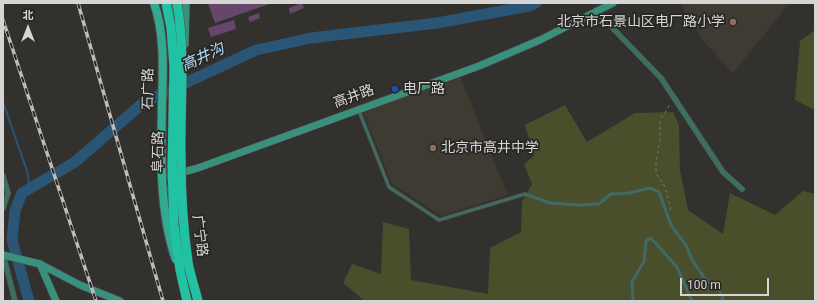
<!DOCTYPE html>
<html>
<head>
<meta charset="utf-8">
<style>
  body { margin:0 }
  #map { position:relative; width:818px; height:304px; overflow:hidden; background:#32312e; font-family:Roboto,"Noto Sans SC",sans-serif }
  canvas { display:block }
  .frame { position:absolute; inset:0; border:4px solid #d6d5d3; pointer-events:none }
  .north { position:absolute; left:8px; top:8px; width:40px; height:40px; -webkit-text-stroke:3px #282724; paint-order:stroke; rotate:0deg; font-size:11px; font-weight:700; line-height:16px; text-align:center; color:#d6d5d3 }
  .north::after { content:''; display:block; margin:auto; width:14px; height:18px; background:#d6d5d3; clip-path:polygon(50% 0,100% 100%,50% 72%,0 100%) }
  .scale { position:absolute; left:680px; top:278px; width:89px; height:18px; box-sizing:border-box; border:2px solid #d6d5d3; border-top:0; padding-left:5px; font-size:12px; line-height:14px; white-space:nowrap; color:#d6d5d3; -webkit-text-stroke:3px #282724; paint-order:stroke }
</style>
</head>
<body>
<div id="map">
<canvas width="818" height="304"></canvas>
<div class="frame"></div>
<div class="north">北</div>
<div class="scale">100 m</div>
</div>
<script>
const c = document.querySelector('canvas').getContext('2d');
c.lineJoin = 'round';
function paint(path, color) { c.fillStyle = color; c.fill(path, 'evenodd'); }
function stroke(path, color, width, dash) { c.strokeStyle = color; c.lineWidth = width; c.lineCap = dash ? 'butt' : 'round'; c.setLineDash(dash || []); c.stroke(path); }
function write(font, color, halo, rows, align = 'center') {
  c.font = font + ' Roboto,"Noto Sans SC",sans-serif'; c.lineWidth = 3.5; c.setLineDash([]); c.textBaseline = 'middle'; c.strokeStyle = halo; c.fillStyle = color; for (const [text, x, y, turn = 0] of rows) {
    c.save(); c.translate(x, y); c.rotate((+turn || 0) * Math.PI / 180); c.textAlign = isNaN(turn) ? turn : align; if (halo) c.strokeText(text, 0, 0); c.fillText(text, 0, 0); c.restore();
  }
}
paint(new Path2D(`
  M680 3H790L733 73 703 41Z
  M460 76 508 195 441 216 392 184 363 112Z`), '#3d3b32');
paint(new Path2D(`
  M815 30V110L795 100 800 41Z
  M565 105 587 142 635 113 673 112 679 125 680 171 688 210 723 234 730 193 775 215 803 191 815 194V301H361L362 299 343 283 352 264 381 274 383 222 409 229 411 280 488 294 490 248 521 232 522 202 532 184 524 164 534 156 525 125Z`), '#494f2b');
stroke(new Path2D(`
  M3 102 28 174 29 189`), '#2b5575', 2);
stroke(new Path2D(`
  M29 301 12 240 15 211 22 193 75 162 143 103 256 50 311 38 437 23 529 6 536 3`), '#2b5575', 11);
paint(new Path2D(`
  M208 3H272L215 23Z
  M302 3 304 8 290 14 289 8Z
  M259 13 260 18 250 22 248 17Z
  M234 20 236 29 211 37 208 28Z`), '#66466b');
const lane = new Path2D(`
  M359 111 389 187 439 220 525 194 550 203 577 205 599 204 611 194 629 193 650 188 659 192 671 225 687 247 691 258 705 279 719 290 723 298 720 301
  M633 301 632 282 644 261 646 241 651 238 677 267 692 301`);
const street = new Path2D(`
  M597 12 661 78 723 172 742 189
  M3 176 8 193 3 208
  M3 254 15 301`);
const secondary = new Path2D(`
  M168 4 178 25
  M185 44 186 3
  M165 177 198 168 479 66 540 40 613 3
  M166 189 170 218
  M3 255 40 264 80 285 120 301
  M40 264 56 301`);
const highway = new Path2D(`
  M180 270 187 301`);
stroke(lane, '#504f4c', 4);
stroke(street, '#504f4c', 6);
stroke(secondary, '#504f4c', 8);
stroke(highway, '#504f4c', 10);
stroke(new Path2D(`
  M671 210 665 187 656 173V163L660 139V120L671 103`), '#757471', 1, [3, 3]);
stroke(lane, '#3c6e62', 2.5);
stroke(street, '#3c6e62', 5);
stroke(secondary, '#39907d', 7);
stroke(highway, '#21c2a4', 9);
const rail = new Path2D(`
  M78 3 163 301
  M3 20 96 301`);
stroke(rail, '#bebdbb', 3.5);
stroke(rail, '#282724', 2, [6]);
const primaryBridge = new Path2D(`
  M154 3C165 34 163 70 162 103 161 154 159 211 176 260`);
const highwayBridge = new Path2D(`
  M166 3 171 28 174 67 172 166 174 225 180 270
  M177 3C186 55 180 103 181 156 181 191 183 228 188 262 190 275 195 288 198 301`);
stroke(primaryBridge, '#504f4c', 10, []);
stroke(highwayBridge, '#504f4c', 10, []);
stroke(primaryBridge, '#31aa91', 8);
stroke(highwayBridge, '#21c2a4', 9);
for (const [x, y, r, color] of [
  [733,22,4,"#8d6e63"],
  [395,89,4,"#1a4fb4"],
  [433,148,4,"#8d6e63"]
]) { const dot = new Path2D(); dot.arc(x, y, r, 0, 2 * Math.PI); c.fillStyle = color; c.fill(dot); stroke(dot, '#282724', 1.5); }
write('14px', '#d6d5d3', '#282724', [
  ["北京市石景山区电厂路小学",725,22,"right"],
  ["电厂路",403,89],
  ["北京市高井中学",441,148]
], 'left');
write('14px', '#d6d5d3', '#282724', [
  ["石广路",149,89,-89],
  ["高井路",354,97,-20],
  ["阜石路",159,152,-89],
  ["广宁路",199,236,83]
]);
write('italic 15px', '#b3dbfa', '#282724', [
  ["高井沟",203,58,-25]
]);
</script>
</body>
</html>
